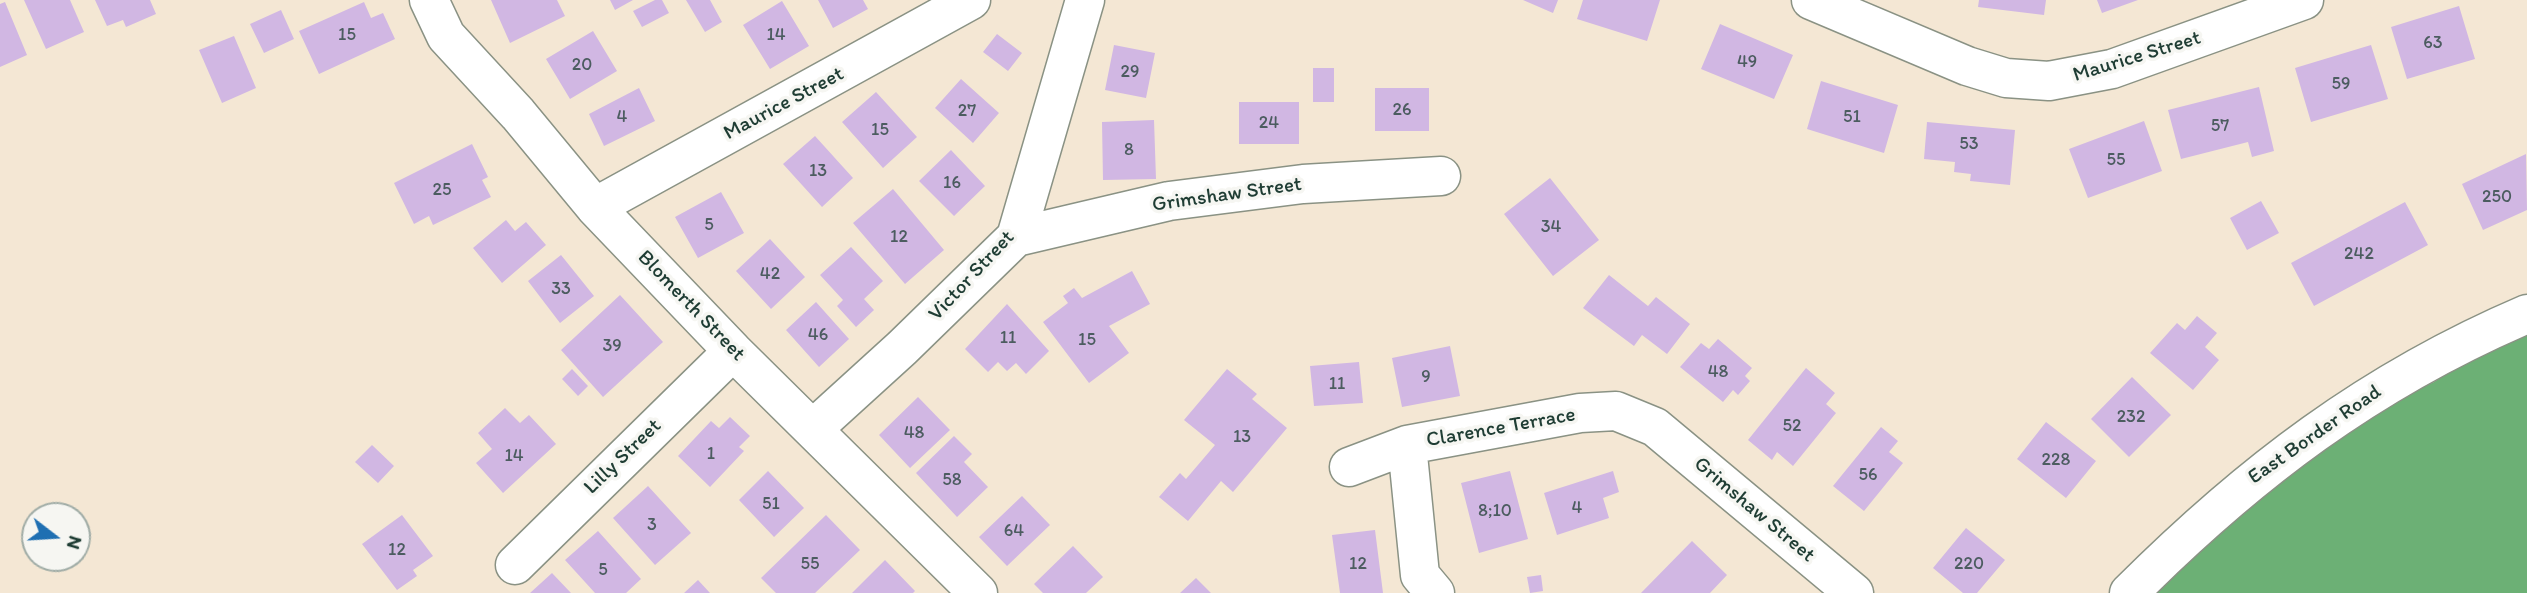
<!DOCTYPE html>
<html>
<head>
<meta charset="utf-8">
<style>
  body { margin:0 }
  #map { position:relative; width:2527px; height:593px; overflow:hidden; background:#f4e7d4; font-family:Itim,sans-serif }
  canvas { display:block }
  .north { position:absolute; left:21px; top:502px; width:70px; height:70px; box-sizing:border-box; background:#f6f6f2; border:2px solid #a0aca6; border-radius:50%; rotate:107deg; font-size:19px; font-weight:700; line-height:28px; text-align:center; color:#1f3d34 }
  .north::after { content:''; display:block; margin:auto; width:24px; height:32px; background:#1f6fb2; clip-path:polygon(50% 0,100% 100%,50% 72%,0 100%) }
</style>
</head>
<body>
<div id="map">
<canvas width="2527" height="593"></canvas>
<div class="north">N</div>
</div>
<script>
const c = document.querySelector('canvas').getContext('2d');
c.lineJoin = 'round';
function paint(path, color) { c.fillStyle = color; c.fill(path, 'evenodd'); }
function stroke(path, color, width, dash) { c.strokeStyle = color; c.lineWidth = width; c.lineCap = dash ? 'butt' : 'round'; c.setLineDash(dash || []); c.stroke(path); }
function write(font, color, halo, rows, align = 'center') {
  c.font = font + ' Itim,sans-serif'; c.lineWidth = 7; c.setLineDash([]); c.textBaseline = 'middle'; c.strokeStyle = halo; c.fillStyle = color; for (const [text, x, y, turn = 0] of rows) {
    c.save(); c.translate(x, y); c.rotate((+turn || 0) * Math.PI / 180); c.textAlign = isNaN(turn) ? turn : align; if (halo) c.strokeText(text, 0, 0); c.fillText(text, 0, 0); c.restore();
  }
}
paint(new Path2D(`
  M2527 330V593H2155L2241 511 2387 403 2434 382 2476 354Z`), '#6cb075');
paint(new Path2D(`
  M24 0H70L84 32 46 49Z
  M95 0H150L156 14 126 27 123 20 107 26Z
  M491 0H557L565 16 510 43Z
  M610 0H633L615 10Z
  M655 0H662L669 13 642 27 633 11Z
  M686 0H710L722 22 705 32Z
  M818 0H863L868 9 833 28Z
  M1523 0H1558L1553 13Z
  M1583 0H1660L1647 41 1577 19Z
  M1979 0H2046L2044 15 1978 7Z
  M2097 0H2138L2102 13Z
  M782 1 809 46 770 69 743 25Z
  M5 2 27 55 0 67V4Z
  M364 2 371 18 383 13 395 39 319 74 299 31Z
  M2459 6 2475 59 2407 79 2391 27Z
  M281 10 294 39 264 53 250 24Z
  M1720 24 1793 55 1774 99 1701 69Z
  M593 31 617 71 570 99 546 59Z
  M997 34 1022 53 1008 71 983 52Z
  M234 36 256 88 222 103 199 50Z
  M1114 45 1155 53 1146 98 1105 90Z
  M2371 45 2388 99 2311 122 2295 68Z
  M1313 68H1334V102H1313Z
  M961 79 999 113 973 143 935 108Z
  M1821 81 1898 105 1884 153 1807 129Z
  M2259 87 2274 151 2252 157 2248 142 2181 159 2168 110Z
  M639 88 655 121 604 146 589 114Z
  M1375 88H1429V131H1375Z
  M876 92 917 137 883 168 842 122Z
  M1239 102H1299V144H1239Z
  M1154 120 1156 179 1103 180 1102 122Z
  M2144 121 2162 171 2088 198 2069 149Z
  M1927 122 2015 130 2010 185 1970 181 1971 174 1954 172 1955 162 1924 159Z
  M815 136 853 178 822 207 783 164Z
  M472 144 488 177 482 180 491 197 433 225 429 216 414 224 394 183Z
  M951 150 985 186 954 216 919 181Z
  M2526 154 2527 210 2483 230 2462 184Z
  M1550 178 1599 240 1553 276 1504 214Z
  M893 189 944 250 905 284 853 223Z
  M721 192 744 233 698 258 675 217Z
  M2261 201 2279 233 2247 250 2230 218Z
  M2405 202 2428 245 2314 306 2291 263Z
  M506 220 515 231 526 222 546 245 502 283 473 248Z
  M770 239 805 277 771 309 736 271Z
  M851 247 883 281 864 299 874 310 856 327 837 306 843 300 820 275Z
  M561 255 594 296 560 323 528 281Z
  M1132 271 1150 304 1109 326 1129 353 1089 383 1043 322 1068 303 1063 296 1074 288 1082 298Z
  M1609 275 1648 306 1656 297 1690 324 1667 354 1642 335 1634 346 1583 308Z
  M620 295 663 342 603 397 561 350Z
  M816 302 849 339 819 367 786 330Z
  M1007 304 1049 351 1026 374 1016 363 1007 371 998 362 988 372 965 349Z
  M2197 316 2217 333 2205 347 2219 360 2193 390 2150 353 2177 323 2185 330Z
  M1718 339 1752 368 1745 376 1750 381 1738 395 1733 390 1723 402 1680 367 1701 343 1709 349Z
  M1450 346 1460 396 1402 407 1392 358Z
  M1359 362 1363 403 1314 406 1310 366Z
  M1806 368 1835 393 1826 404 1836 413 1793 466 1777 452 1772 460 1748 440Z
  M572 369 588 386 578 396 562 379Z
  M1227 369 1257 394 1252 399 1287 428 1233 492 1221 481 1188 521 1159 497 1180 473 1186 479 1215 445 1184 420Z
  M2132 377 2171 415 2129 457 2091 419Z
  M918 397 950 430 910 468 879 435Z
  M505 408 520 423 529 415 556 444 503 493 476 463 492 449 478 433Z
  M730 417 750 436 739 447 744 451 710 487 678 456 711 421 719 428Z
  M2046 422 2096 461 2066 498 2017 459Z
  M1881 427 1898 441 1889 452 1903 463 1864 511 1833 486Z
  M954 436 972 454 964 462 988 487 957 517 916 473Z
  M372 445 394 466 378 483 355 462Z
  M768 471 804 508 774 537 739 500Z
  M1510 471 1528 539 1479 553 1461 483Z
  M1613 471 1619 492 1603 498 1609 518 1557 535 1544 493Z
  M648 486 691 533 655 565 613 518Z
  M1022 496 1050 525 1007 566 979 537Z
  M402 515 433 556 413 570 417 576 397 590 362 544Z
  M826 515 860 550 815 593H776L761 578Z
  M1966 528 2005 560 1977 593H1963L1933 568Z
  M1375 530 1383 593H1340L1332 535Z
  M598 531 641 579 626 593H595L565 560Z
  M1692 541 1727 575 1710 593H1641Z
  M1073 546 1103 577 1086 593H1043L1034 584Z
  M885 560 915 591 913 593H852Z
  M552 573 571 593H530Z
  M1541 575 1543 591 1530 593 1527 577Z
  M1196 578 1211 593H1180Z
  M698 580 710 593H684Z`), '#d1b7e3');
const minor = new Path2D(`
  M429 0 446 36 518 114 595 207 733 351 978 593
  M1811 0 1967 66 2006 78 2049 81 2112 69 2304 0
  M595 207 971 0
  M1016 237 1169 201 1303 184 1441 176
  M814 428 902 348 1016 237 1085 0
  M1407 445 1420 575 1435 593
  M1349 467 1407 445 1580 413 1616 411 1655 427 1854 593
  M515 565 733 351
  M2129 593C2249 473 2370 381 2527 314`);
stroke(minor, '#8a9284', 41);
stroke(minor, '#fff', 38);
write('18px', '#4c5c60', null, [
  ["15",347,35],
  ["14",776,35],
  ["63",2433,43],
  ["49",1747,62],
  ["20",582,65],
  ["29",1130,72],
  ["59",2341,84],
  ["26",1402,110],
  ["27",967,111],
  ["4",622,117],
  ["51",1852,117],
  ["24",1269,123],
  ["57",2220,126],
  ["15",880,130],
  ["53",1969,144],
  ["8",1129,150],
  ["55",2116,160],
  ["13",818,171],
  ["16",952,183],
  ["25",442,190],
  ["250",2497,197],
  ["5",709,225],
  ["34",1551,227],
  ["12",899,237],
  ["242",2359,254],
  ["42",770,274],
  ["33",561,289],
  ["46",818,335],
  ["11",1008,338],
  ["15",1087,340],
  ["39",612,346],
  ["48",1718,372],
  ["9",1426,377],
  ["11",1337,384],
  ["232",2131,417],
  ["52",1792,426],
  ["48",914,433],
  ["13",1242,437],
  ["1",711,454],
  ["14",514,456],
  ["228",2056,460],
  ["56",1868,475],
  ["58",952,480],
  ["51",771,504],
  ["4",1577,508],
  ["8;10",1495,511],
  ["3",652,525],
  ["64",1014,531],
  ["12",397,550],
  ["55",810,564],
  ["12",1358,564],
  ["220",1969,564],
  ["5",603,570]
]);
write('21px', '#1f3d34', '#f6f6f2', [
  ["Maurice Street",2137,57,-17],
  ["Maurice Street",784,104,-28],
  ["Grimshaw Street",1227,195,-8],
  ["Victor Street",972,276,-47],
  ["Blomerth Street",691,306,46],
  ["Clarence Terrace",1501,428,-10],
  ["East Border Road",2315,435,-35],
  ["Lilly Street",623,457,-44],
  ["Grimshaw Street",1754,510,40]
]);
</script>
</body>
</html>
